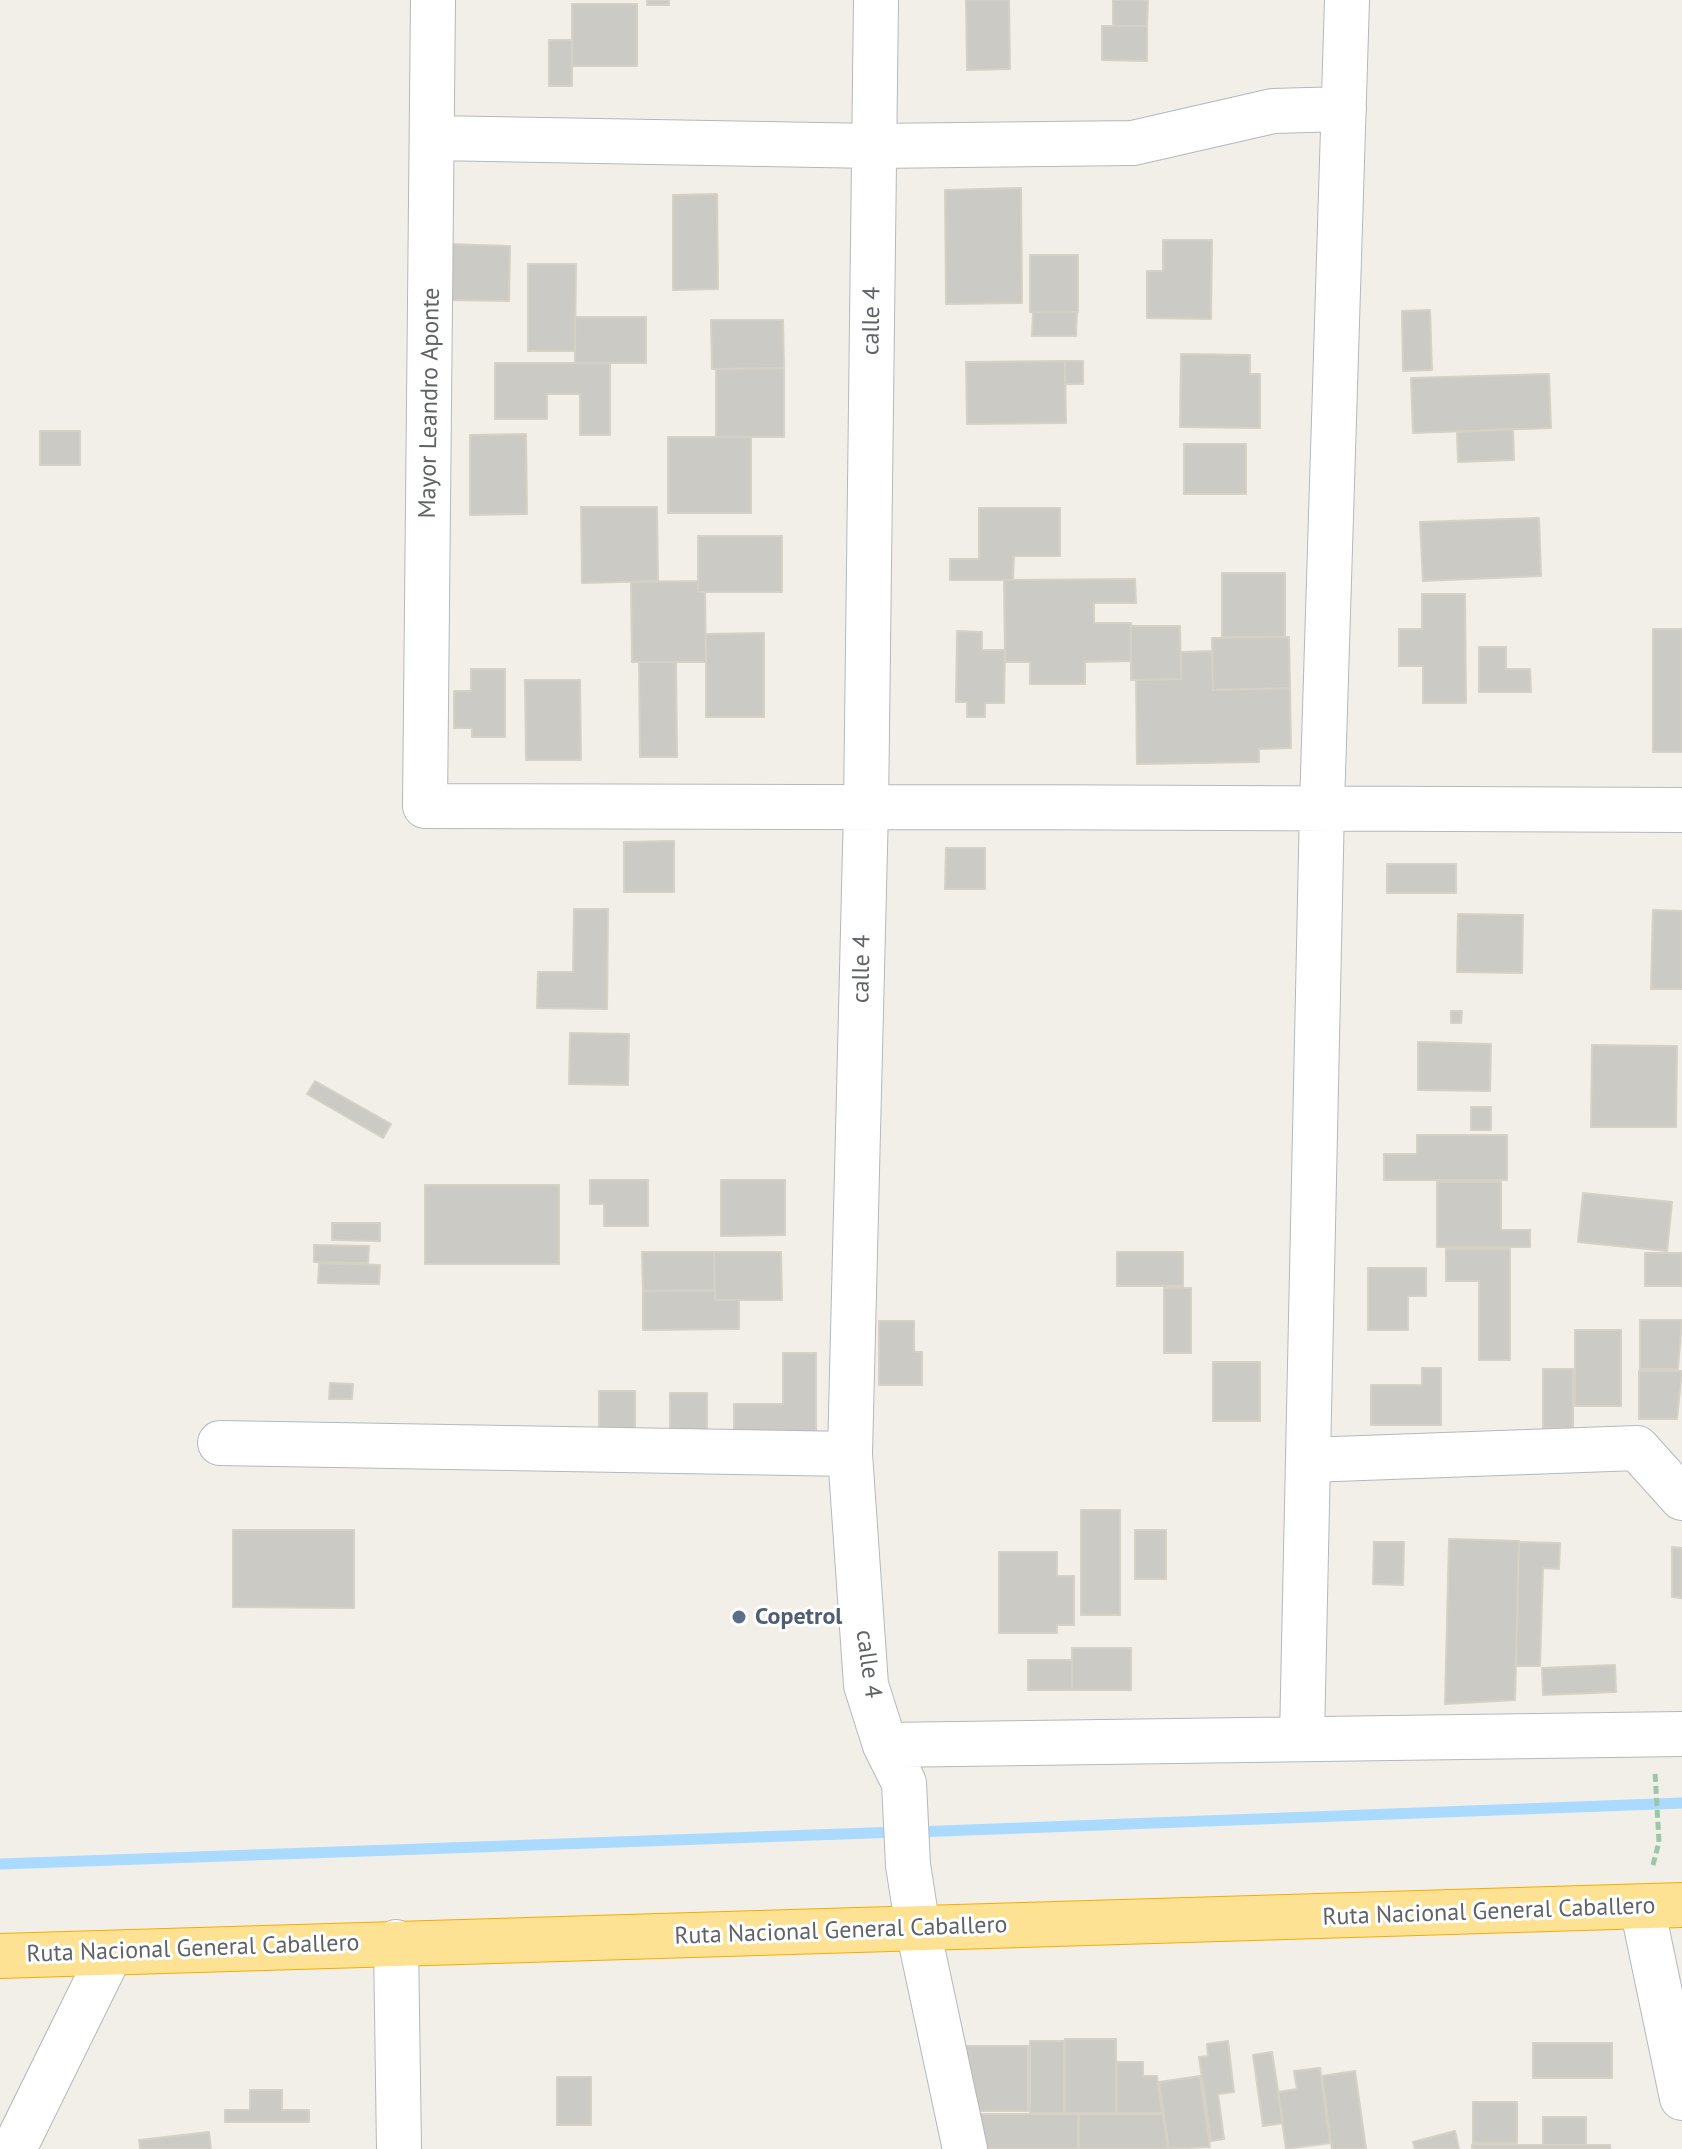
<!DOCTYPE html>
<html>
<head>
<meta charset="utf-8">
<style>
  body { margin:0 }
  canvas { display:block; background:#f1efe8 }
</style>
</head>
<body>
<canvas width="1682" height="2149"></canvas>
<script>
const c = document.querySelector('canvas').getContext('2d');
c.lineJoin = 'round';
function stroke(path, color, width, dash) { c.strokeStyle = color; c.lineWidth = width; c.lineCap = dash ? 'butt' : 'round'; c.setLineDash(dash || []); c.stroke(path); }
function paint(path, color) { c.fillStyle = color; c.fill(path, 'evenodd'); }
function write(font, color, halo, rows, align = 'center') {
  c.font = font + ' "PT Sans",sans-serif'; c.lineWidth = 6; c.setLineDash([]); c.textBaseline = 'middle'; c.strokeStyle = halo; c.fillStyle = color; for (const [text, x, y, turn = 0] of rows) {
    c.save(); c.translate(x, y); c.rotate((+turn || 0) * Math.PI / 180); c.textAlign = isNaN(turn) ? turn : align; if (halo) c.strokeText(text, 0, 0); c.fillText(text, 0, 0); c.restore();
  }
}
stroke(new Path2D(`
  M915 1832 1682 1803
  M0 1864 898 1832`), '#aadaff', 11);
const building = new Path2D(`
  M647 0H669V5H647Z
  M966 0H1009L1010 69 967 70Z
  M1113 0H1148L1147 26H1113Z
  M572 4H637V66H572Z
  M1102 26H1147V61L1102 60Z
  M549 40H572V86H549Z
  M1021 188 1022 303 946 304 945 190Z
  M717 194 718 289 673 290V195Z
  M1163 240H1212L1211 319 1147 318V271H1163Z
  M446 244 510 246 509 301 445 300Z
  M1030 255H1078V312H1030Z
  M528 264H576L575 351H528Z
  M1430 310 1432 370 1403 371 1402 311Z
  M1033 312H1077L1076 336H1032Z
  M575 317H646V363H575Z
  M711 320H783L784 368 712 369Z
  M1181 354 1250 355V374H1260V428L1180 427Z
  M1065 361H1083V384H1065Z
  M1065 361 1066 423 967 424 966 362Z
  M495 363H610V435H580V394H547V419H495Z
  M784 368V437H716V369Z
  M1549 374 1551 428 1413 433 1411 378Z
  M1513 429 1514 460 1458 462 1457 432Z
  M40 431H80V465H40Z
  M526 434 527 514 470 515V435Z
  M668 437H751V513H668Z
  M1184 444H1246V494H1184Z
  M581 507H657L658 581 582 583Z
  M979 508H1060V556H1014L1013 580H950V559H979Z
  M1539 518 1541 576 1423 581 1420 522Z
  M698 536H782V592H698Z
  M1222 573H1285V637H1222Z
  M1135 579 1136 603H1094V623H1131V661L1085 662V684H1030V662H1005L1004 580Z
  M698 581V592H705L706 662H632L631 582Z
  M1422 594H1465L1466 703H1423V666H1399V629H1422Z
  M1131 626H1180L1181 679 1131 680Z
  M1653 629H1682V752H1653Z
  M957 631 982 632V650H1005L1004 703H985V717H967V702H956Z
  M764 633V717H706V634Z
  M1289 637 1290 688 1213 690 1212 638Z
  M1479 647H1506V669H1530L1531 692H1479Z
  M1212 651 1213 690 1290 688 1291 748 1259 749V762L1137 764 1136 680 1181 679V652Z
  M639 662H676L677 757H640Z
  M471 669H505V737H472V728H454V691H471Z
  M525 680H580L581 760H526Z
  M674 841V892H624V842Z
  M946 848H985V889H945Z
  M1387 864H1456V893H1387Z
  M574 909H608L607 1009 537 1008 538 972H573Z
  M1653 910 1682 911V989H1651Z
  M1458 914 1523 915 1522 973 1457 972Z
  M1451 1011H1462L1461 1023H1451Z
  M570 1033 629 1034 628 1085 569 1084Z
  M1418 1042 1491 1044 1490 1091 1418 1090Z
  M1592 1045 1677 1046 1676 1127H1591Z
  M315 1081 391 1124 383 1138 307 1094Z
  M1471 1107H1491V1130H1471Z
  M1417 1135H1507V1180H1384V1154H1417Z
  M590 1180H648V1226H604V1204H590Z
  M721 1180H785V1235L721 1236Z
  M1437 1182H1501V1230H1530V1247H1437Z
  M425 1185H559V1264H425Z
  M1583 1193 1672 1202 1667 1251 1578 1242Z
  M332 1223H380V1241L332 1240Z
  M314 1245 369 1246 368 1263 314 1262Z
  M1446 1249H1510V1360H1479V1281H1446Z
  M642 1252H714L715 1290 643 1291Z
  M714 1252H781L782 1300H715Z
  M1117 1252H1183V1286H1117Z
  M1645 1253H1682V1286H1645Z
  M319 1263 380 1265 379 1284 318 1283Z
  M1368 1268H1426V1296H1408V1330H1368Z
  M1164 1288H1191V1353H1164Z
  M715 1290V1300H739V1329L643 1330V1291Z
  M1640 1320H1682L1678 1369H1640Z
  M879 1321H914V1352H922V1385H879Z
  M1575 1330H1621V1406H1575Z
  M783 1353H816V1440H734V1404H783Z
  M1213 1362H1260V1421H1213Z
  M1422 1368H1441V1425H1371V1385H1422Z
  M1543 1369H1573V1428H1543Z
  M1639 1371H1682L1677 1419H1639Z
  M330 1383 353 1384 352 1399H329Z
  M599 1391H635V1432H599Z
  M670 1393H707V1432H670Z
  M1081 1510H1120V1615H1081Z
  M233 1530H354V1608L233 1607Z
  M1135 1530H1166V1579H1135Z
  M1449 1539 1519 1541 1515 1700 1445 1704Z
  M1374 1542H1404L1403 1585 1373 1584Z
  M1519 1542 1560 1543 1559 1569 1543 1568 1540 1666H1516Z
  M1672 1547 1682 1548V1598L1672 1597Z
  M999 1552H1057V1576H1074V1625H1057V1633H999Z
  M1072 1648H1131V1690H1072Z
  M1028 1660H1072V1690H1028Z
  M1615 1665 1616 1692 1543 1695 1542 1668Z
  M1065 2039H1116V2113H1065Z
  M1030 2041H1064V2113H1030Z
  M1228 2041 1234 2092 1218 2094 1224 2139 1211 2141 1199 2057 1208 2056 1207 2044Z
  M1533 2043H1612V2078H1533Z
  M965 2046H1028V2111H978Z
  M1272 2052 1283 2123 1263 2126 1253 2055Z
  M1117 2062H1143V2076H1157L1162 2113H1117Z
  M1320 2068 1330 2143 1286 2149 1278 2092 1297 2089 1294 2071Z
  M1355 2071 1366 2149H1332L1322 2076Z
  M1200 2076 1210 2147 1169 2149 1159 2082Z
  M557 2077H591V2125H557Z
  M250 2090H282V2110H309V2122H225V2110H250Z
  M1473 2102H1517V2143H1473Z
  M978 2114H1078V2149H987Z
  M1079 2114H1163L1168 2149H1079Z
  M1543 2117H1586V2145H1543Z
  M1455 2131 1459 2149H1415L1413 2142Z
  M209 2132 211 2149H140L139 2140Z
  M1472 2145H1610V2149H1472Z`);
paint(building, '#cccac5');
stroke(building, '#d6d1c6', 2);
const minor = new Path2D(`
  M433 0 425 806C844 809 1263 805 1682 810
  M876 0 866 809 850 1454 866 1685 885 1745 904 1783 908 1865 918 1929 965 2149
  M433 138 874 146 1133 143 1273 111 1344 109
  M220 1443 850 1454
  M1308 1460 1637 1448 1682 1498
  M1302 1738 1322 806 1347 0
  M885 1745 1682 1734
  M1642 1907 1682 2098
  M396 1942 399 2149
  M14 2149 110 1954`);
const highway = new Path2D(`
  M0 1956 1682 1905`);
stroke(minor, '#b5b8bc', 46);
stroke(highway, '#f9ab00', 46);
stroke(new Path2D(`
  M1653 1865 1659 1842 1655 1772`), '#9cc7a9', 5, [8, 4]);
stroke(minor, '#fff', 44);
stroke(highway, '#fde293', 44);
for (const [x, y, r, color] of [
  [739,1617,8,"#5c6f8a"]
]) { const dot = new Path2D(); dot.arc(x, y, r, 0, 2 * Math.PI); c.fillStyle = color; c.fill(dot); stroke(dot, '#fff', 3); }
write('24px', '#5f6368', '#fff', [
  ["calle 4",872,321,-89],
  ["Mayor Leandro Aponte",430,403,-89],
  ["calle 4",862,969,-89],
  ["calle 4",868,1664,82],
  ["Ruta Nacional General Caballero",1489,1912,-2],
  ["Ruta Nacional General Caballero",841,1931,-2],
  ["Ruta Nacional General Caballero",193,1949,-2]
]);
write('bold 24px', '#4e5e75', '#fff', [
  ["Copetrol",755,1617]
], 'left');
</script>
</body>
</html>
